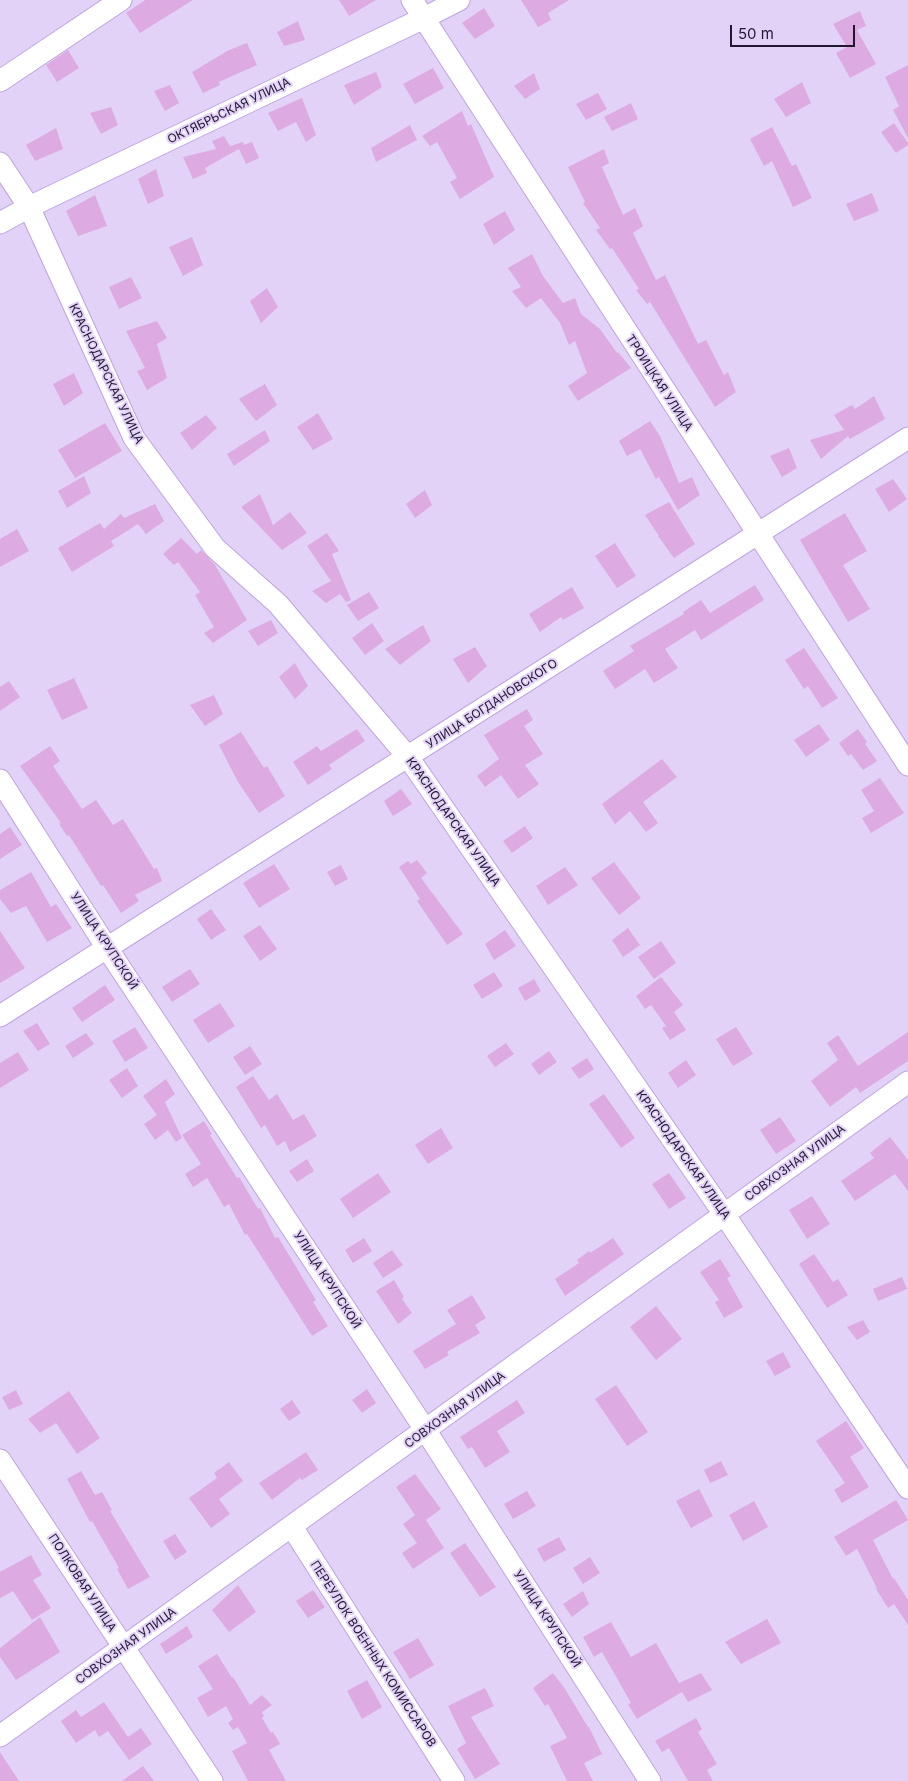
<!DOCTYPE html>
<html>
<head>
<meta charset="utf-8">
<style>
  body { margin:0 }
  #map { position:relative; width:908px; height:1781px; overflow:hidden; background:#e2d2f8; font-family:Inter,sans-serif }
  canvas { display:block }
  .scale { position:absolute; left:730px; top:25px; width:125px; height:22px; box-sizing:border-box; border:2px solid #21172e; border-top:0; padding-left:6px; font-size:15px; line-height:18px; white-space:nowrap; color:#21172e; -webkit-text-stroke:4px #e2d2f8; paint-order:stroke }
</style>
</head>
<body>
<div id="map">
<canvas width="908" height="1781"></canvas>
<div class="scale">50 m</div>
</div>
<script>
const c = document.querySelector('canvas').getContext('2d');
c.lineJoin = 'round';
function paint(path, color) { c.fillStyle = color; c.fill(path, 'evenodd'); }
function stroke(path, color, width, dash) { c.strokeStyle = color; c.lineWidth = width; c.lineCap = dash ? 'butt' : 'round'; c.setLineDash(dash || []); c.stroke(path); }
function write(font, color, halo, rows, align = 'center') {
  c.font = font + ' Inter,sans-serif'; c.lineWidth = 4; c.setLineDash([]); c.textBaseline = 'middle'; c.strokeStyle = halo; c.fillStyle = color; for (const [text, x, y, turn = 0] of rows) {
    c.save(); c.translate(x, y); c.rotate((+turn || 0) * Math.PI / 180); c.textAlign = isNaN(turn) ? turn : align; if (halo) c.strokeText(text, 0, 0); c.fillText(text, 0, 0); c.restore();
  }
}
paint(new Path2D(`
  M145 0H193L140 33 126 13Z
  M339 0H376L349 16Z
  M521 0H569L548 13 551 20 538 27Z
  M484 8 495 26 475 39 462 23Z
  M860 11 866 26 857 30 876 64 850 78 836 53 847 47 833 24Z
  M298 21 305 40 284 46 277 32Z
  M247 43 257 65 219 82 220 85 203 93 192 72 229 50Z
  M68 50 79 68 57 82 46 65Z
  M908 65V138L893 110 899 106 885 77Z
  M433 68 444 88 415 104 403 84Z
  M376 72 382 87 354 105 344 85Z
  M534 73 540 89 525 99 514 86Z
  M802 82 811 103 786 117 774 99Z
  M170 85 179 103 165 111 154 91Z
  M598 93 607 109 586 120 576 104Z
  M302 98 316 135 306 142 296 122 278 131 268 113Z
  M631 103 638 119 612 131 604 117Z
  M111 107 118 125 101 134 90 113Z
  M462 111 468 126 471 124 494 177 460 199 450 182 457 178 437 142 430 146 422 136Z
  M894 123 908 143V145L896 153 881 132Z
  M410 125 417 140 376 162 371 148Z
  M772 127 792 166 796 164 812 198 793 207 772 161 764 166 750 139Z
  M56 128 63 149 35 161 26 145Z
  M224 136 230 146 243 142 244 145 252 142 259 158 246 164 239 149 205 168 207 173 193 179 183 157 216 149 212 141Z
  M604 149 609 163 602 167 623 215 635 208 643 226 633 233 656 280 665 275 698 344 706 340 724 375 728 372 736 392 715 407 650 302 647 304 636 290 639 289 612 248 610 249 596 230 600 228 583 203 585 202 568 167Z
  M156 169 164 196 148 204 138 179Z
  M872 193 879 211 854 221 846 204Z
  M95 195 107 226 78 236 66 211Z
  M505 211 515 230 494 245 483 224Z
  M192 237 203 265 183 276 169 247Z
  M532 254 543 276 563 303 575 298 581 314 600 329 617 353 618 352 631 368 578 401 568 386 587 373 575 341 569 345 560 323 541 298 526 308 512 291 521 287 508 268Z
  M131 277 142 298 119 309 109 287Z
  M267 288 278 307 261 323 250 301Z
  M157 321 167 338 157 344 167 378 147 390 137 371 145 368 126 331Z
  M74 373 83 393 64 406 53 384Z
  M265 384 277 405 256 421 239 399Z
  M874 396 885 419 850 439 848 436 821 459 810 440 844 430 834 415 852 405 855 409Z
  M318 413 333 439 313 450 297 427Z
  M206 415 217 428 192 450 180 433Z
  M650 421 660 436 679 483 692 477 700 495 678 510 659 477 656 479 640 449 627 456 619 441Z
  M105 423 122 451 75 478 58 450Z
  M265 430 270 441 234 466 227 454Z
  M789 448 797 468 782 477 770 456Z
  M84 476 91 493 67 508 58 491Z
  M893 479 907 499 889 512 875 489Z
  M425 490 432 505 415 518 406 504Z
  M260 494 273 525 290 512 307 533 282 550 241 507Z
  M669 502 695 544 674 558 658 536H659L645 515Z
  M155 504 164 521 146 534 138 524 111 541 114 546 72 572 58 548 100 523 104 529 121 514 124 518Z
  M845 513 867 551 843 565 870 609 848 622 800 540Z
  M17 529 29 551 0 567V539Z
  M327 533 339 551 332 554 351 600 346 602 340 594 326 603 312 591 331 581 307 546Z
  M181 538 197 554 201 550 215 565 247 620 213 643 204 633 214 627 195 595 200 592 178 562 174 565 163 554Z
  M615 543 636 576 617 588 595 556Z
  M755 585 764 600 701 640 695 630 665 649 678 668 654 683 645 669 615 689 603 671 634 651 630 646 684 614 683 612 701 600 710 613Z
  M572 587 584 608 563 620 561 617 540 632 529 614Z
  M369 592 379 608 358 621 347 605Z
  M271 620 278 633 258 646 248 631Z
  M372 623 384 641 365 655 352 638Z
  M423 625 431 641 400 665 385 649Z
  M475 647 487 666 468 683 453 659Z
  M804 648 838 698 822 708 808 686 804 689 785 660Z
  M295 663 308 686 295 699 279 677Z
  M74 678 88 708 62 720 47 690Z
  M9 681 20 697 0 711V687Z
  M214 695 223 714 205 726 190 705Z
  M527 709 533 720 524 726 543 754 525 765 539 784 518 799 501 775 485 787 477 776 499 759 484 735Z
  M819 724 830 740 806 757 794 740Z
  M357 729 365 741 329 765 332 769 308 785 293 762 317 746 321 751Z
  M858 729 867 742 865 744 877 761 863 770 851 754 848 756 839 743Z
  M241 732 264 768 267 766 285 796 259 813 238 782 219 745Z
  M50 746 60 761 53 766 82 809 96 800 113 825 123 819 154 869 157 868 162 881 135 895 139 901 121 913 103 885 101 886 69 835 67 836 59 824 61 823 20 766Z
  M662 759 677 777 643 802 658 823 646 832 630 811 615 824 602 804Z
  M880 778 904 813 871 833 862 818 874 811 861 790Z
  M401 789 412 804 393 816 384 801Z
  M525 826 533 838 512 853 503 841Z
  M10 827 22 845 0 859V834Z
  M417 860 427 873 421 878 463 934 447 945 417 901 420 899 399 867 408 861 411 864Z
  M614 862 641 898 619 915 591 878Z
  M274 864 290 889 259 908 243 883Z
  M341 865 348 879 335 886 327 872Z
  M565 867 578 885 548 905 536 886Z
  M31 872 51 907 56 904 72 928 47 942 26 906 11 913 0 899V890Z
  M211 909 226 930 211 940 197 919Z
  M260 925 277 949 260 961 243 936Z
  M628 928 640 945 623 957 612 940Z
  M505 930 516 946 494 960 485 944Z
  M0 931 25 968 0 983Z
  M661 941 676 963 654 979 638 957Z
  M190 969 200 984 172 1002 162 987Z
  M494 972 503 986 482 999 473 985Z
  M661 977 683 1005 674 1012 686 1030 670 1040 662 1028 666 1026 651 1005 645 1009 636 996Z
  M534 979 541 991 525 1001 518 988Z
  M105 985 115 1000 82 1022 72 1008Z
  M220 1003 235 1026 208 1043 193 1020Z
  M37 1023 50 1044 38 1051 23 1031Z
  M135 1027 148 1048 125 1062 112 1041Z
  M736 1027 753 1054 733 1066 716 1039Z
  M908 1032V1061L860 1093 856 1087 830 1107 811 1081 838 1060 827 1043 838 1035 858 1066Z
  M86 1033 94 1044 73 1058 65 1046Z
  M506 1043 514 1054 495 1067 487 1056Z
  M250 1046 262 1064 245 1075 233 1057Z
  M549 1051 557 1062 539 1075 531 1064Z
  M18 1052 29 1070 0 1088V1063Z
  M587 1058 594 1069 579 1079 571 1068Z
  M686 1060 696 1075 678 1088 668 1073Z
  M127 1068 138 1086 122 1098 109 1080Z
  M253 1076 269 1100 277 1094 293 1120 304 1114 317 1136 290 1152 285 1141 277 1146 265 1125 261 1128 236 1087Z
  M166 1079 175 1094 165 1102 182 1138 176 1142 168 1130 155 1140 144 1124 157 1115 143 1096Z
  M604 1094 635 1138 621 1148 589 1104Z
  M780 1117 796 1141 776 1154 760 1130Z
  M204 1121 212 1134 210 1135 237 1178 239 1177 258 1209 260 1208 275 1238 278 1237 316 1300 313 1302 328 1326 312 1336 247 1234 245 1235 229 1204 224 1207 207 1178 193 1187 185 1174 201 1164 182 1135Z
  M441 1128 453 1148 428 1164 415 1145Z
  M890 1137 908 1160V1191L895 1174 855 1201 841 1181 874 1158 870 1153Z
  M307 1159 314 1171 297 1182 289 1171Z
  M378 1173 391 1192 353 1218 340 1199Z
  M669 1173 686 1198 669 1209 652 1184Z
  M812 1196 830 1224 807 1239 789 1210Z
  M364 1238 372 1251 353 1263 345 1250Z
  M613 1238 624 1254 565 1296 555 1279 579 1263 577 1260 589 1251 590 1253Z
  M392 1250 403 1265 383 1278 373 1263Z
  M814 1254 833 1282 838 1279 848 1295 827 1308 799 1264Z
  M720 1259 731 1276 727 1278 743 1307 724 1318 715 1302 719 1300 700 1272Z
  M902 1277 907 1289 878 1301 873 1289Z
  M394 1280 404 1297 402 1299 412 1313 398 1324 376 1291Z
  M472 1295 486 1318 475 1325 480 1333 447 1352 449 1355 425 1369 413 1351 456 1324 447 1310Z
  M656 1306 682 1339 656 1360 630 1327Z
  M863 1320 870 1332 857 1340 847 1327Z
  M783 1352 791 1367 775 1376 766 1361Z
  M616 1385 648 1432 627 1446 595 1399Z
  M367 1389 376 1403 362 1413 352 1400Z
  M16 1390 23 1404 9 1410 2 1397Z
  M69 1391 100 1438 77 1454 56 1423 40 1433 28 1419Z
  M292 1400 301 1413 289 1421 280 1409Z
  M517 1400 525 1413 497 1431 510 1452 485 1468 472 1447 468 1449 460 1437Z
  M846 1421 864 1448 850 1457 869 1487 842 1503 834 1490 845 1483 816 1441Z
  M306 1452 318 1470 302 1480 300 1478 272 1500 259 1483Z
  M721 1461 728 1475 710 1483 704 1470Z
  M229 1462 243 1481 219 1499 230 1514 211 1528 189 1498 217 1478 214 1473Z
  M81 1471 95 1495 102 1492 112 1510 110 1511 150 1577 128 1589 117 1569 119 1568 92 1521 90 1522 67 1479Z
  M415 1474 441 1509 426 1520 444 1548 413 1569 402 1553 417 1543 403 1524 415 1515 396 1487Z
  M699 1489 713 1516 691 1528 676 1501Z
  M527 1491 536 1506 513 1519 504 1504Z
  M896 1500 908 1520 873 1540 893 1579 894 1578 908 1600V1625L894 1604 888 1608 876 1589 877 1588 857 1549 846 1556 834 1537Z
  M754 1501 768 1527 743 1541 729 1515Z
  M175 1534 187 1552 175 1560 163 1541Z
  M559 1537 566 1550 544 1562 537 1549Z
  M465 1543 496 1587 480 1597 450 1553Z
  M31 1555 42 1575 33 1580 51 1608 32 1620 13 1591 0 1598V1572Z
  M590 1557 600 1573 583 1584 573 1568Z
  M238 1585 256 1612 229 1632 212 1610Z
  M313 1590 325 1607 308 1618 296 1601Z
  M583 1591 589 1604 572 1617 563 1604Z
  M40 1617 60 1652 16 1680 0 1657V1648Z
  M767 1619 781 1643 741 1664 725 1642Z
  M611 1622 631 1657 656 1643 679 1683 701 1673 712 1690 688 1702 682 1692 637 1719 628 1704 631 1703 602 1652 594 1657 583 1637Z
  M187 1626 193 1637 166 1654 160 1644Z
  M418 1638 434 1665 410 1679 393 1652Z
  M217 1654 232 1678 233 1677 250 1705 262 1695 272 1705 262 1712 264 1716 262 1718 271 1733 273 1732 280 1744 269 1750 286 1781H248L232 1751 247 1743 238 1727 233 1730 228 1723 233 1719 226 1706 208 1717 197 1698 213 1689 198 1666Z
  M553 1673 565 1689 588 1727H589L602 1754 584 1763 593 1781H567L550 1746 567 1738 548 1704 545 1706 533 1688Z
  M367 1680 382 1707 362 1719 347 1691Z
  M485 1688 494 1706 471 1717 500 1764 475 1779 457 1749 466 1743 448 1706Z
  M104 1702 128 1737 141 1728 152 1744 129 1760 108 1731 99 1737 95 1730 76 1743 61 1721 76 1710 81 1717Z
  M696 1718 702 1729 698 1732 717 1764 707 1770 713 1781H688L669 1748 662 1752 655 1741Z
  M0 1752 19 1781H0Z
  M143 1766 154 1781H122Z`), '#ddabe1');
const minor = new Path2D(`
  M412 0 908 765
  M0 81 121 0
  M0 163 29 207 134 438 215 548 278 604 408 757 724 1214 908 1488
  M0 223 29 207 424 18 459 0
  M0 780 107 948 426 1431 650 1781
  M0 1016 908 438
  M0 1460 212 1781
  M292 1527 454 1781
  M0 1736C304 1519 605 1299 908 1082`);
stroke(minor, '#bea3e1', 23);
stroke(minor, '#fff', 21);
write('12px', '#21172e', '#e2d2f8', [
  ["ОКТЯБРЬСКАЯ УЛИЦА",229,111,-26],
  ["КРАСНОДАРСКАЯ УЛИЦА",106,374,64],
  ["ТРОИЦКАЯ УЛИЦА",659,383,57],
  ["УЛИЦА БОГДАНОВСКОГО",492,704,-33],
  ["КРАСНОДАРСКАЯ УЛИЦА",453,822,55],
  ["УЛИЦА КРУПСКОЙ",104,941,57],
  ["КРАСНОДАРСКАЯ УЛИЦА",683,1155,55],
  ["СОВХОЗНАЯ УЛИЦА",795,1163,-36],
  ["УЛИЦА КРУПСКОЙ",327,1280,57],
  ["СОВХОЗНАЯ УЛИЦА",455,1410,-36],
  ["ПОЛКОВАЯ УЛИЦА",82,1583,57],
  ["УЛИЦА КРУПСКОЙ",547,1619,57],
  ["СОВХОЗНАЯ УЛИЦА",126,1646,-36],
  ["ПЕРЕУЛОК ВОЕННЫХ КОМИССАРОВ",373,1654,57]
]);
</script>
</body>
</html>
